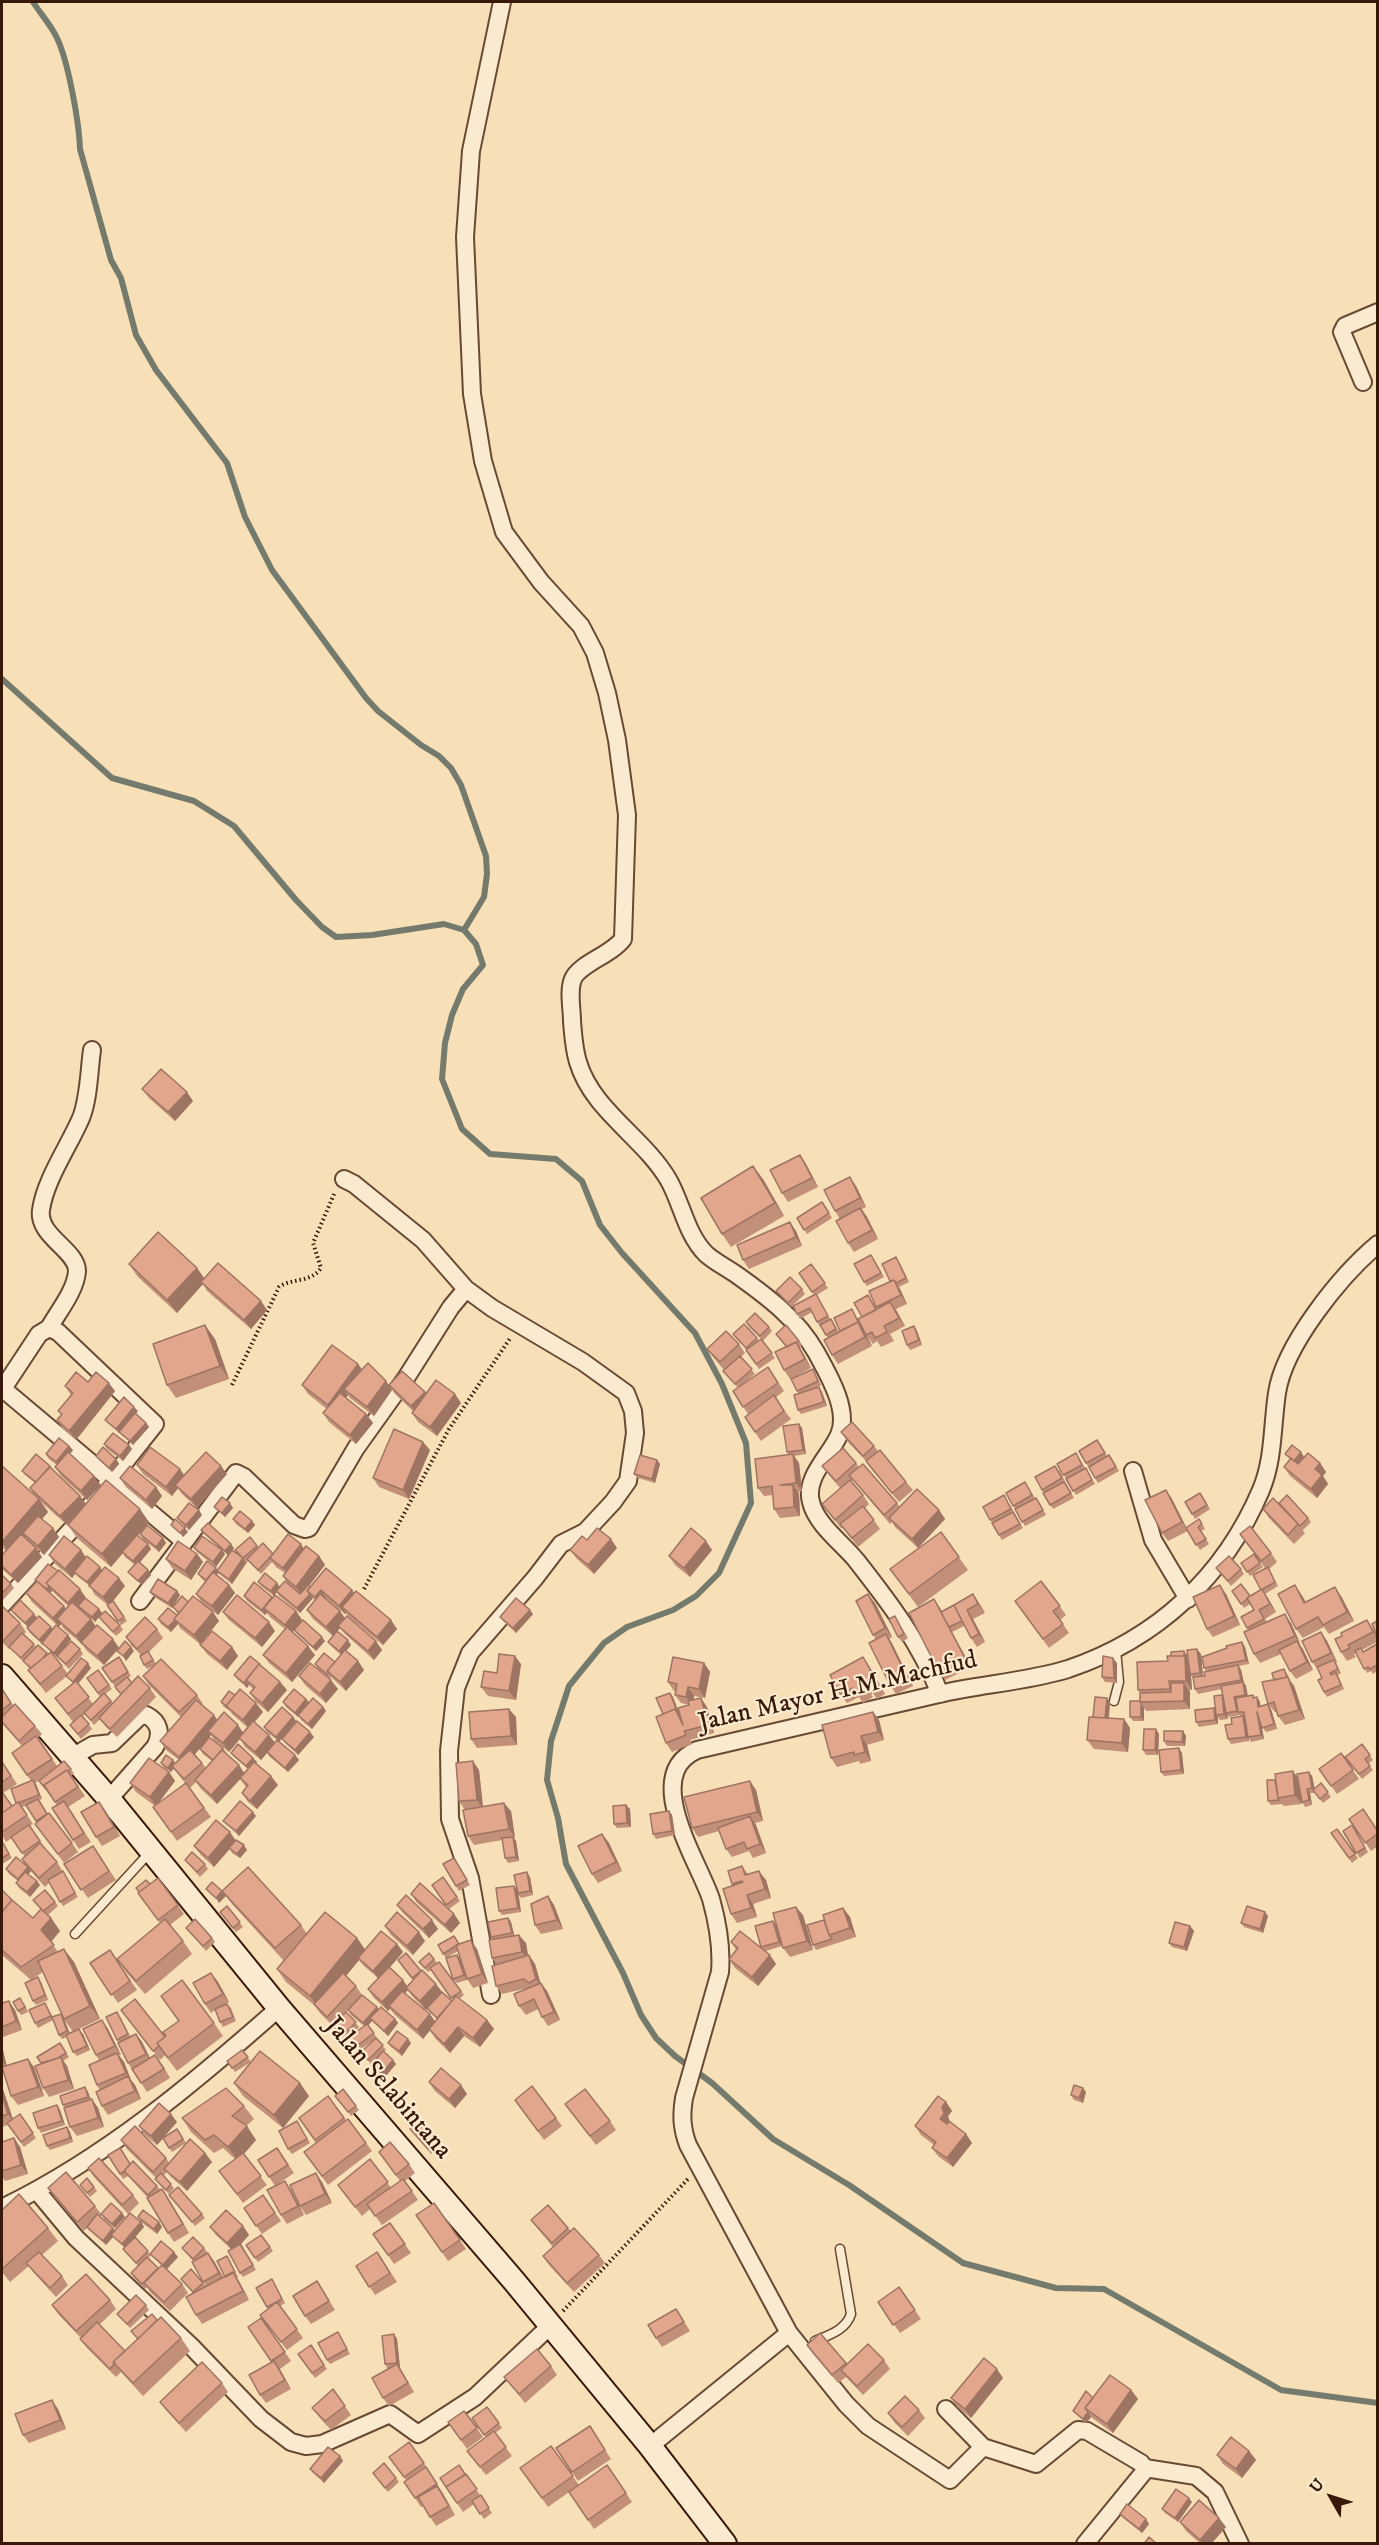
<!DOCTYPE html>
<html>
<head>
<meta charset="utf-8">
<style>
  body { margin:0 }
  #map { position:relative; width:1379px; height:2545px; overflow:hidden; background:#f7dfb7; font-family:"IM FELL DW Pica",serif }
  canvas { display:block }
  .frame { position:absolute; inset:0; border:3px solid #381909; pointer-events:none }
  .north { position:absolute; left:1301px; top:2467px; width:60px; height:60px; -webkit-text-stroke:4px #faead0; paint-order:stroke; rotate:309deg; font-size:16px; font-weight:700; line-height:24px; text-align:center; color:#381909 }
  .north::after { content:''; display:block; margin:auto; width:21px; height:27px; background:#381909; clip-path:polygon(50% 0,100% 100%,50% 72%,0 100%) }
</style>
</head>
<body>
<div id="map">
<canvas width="1379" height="2545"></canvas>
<div class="frame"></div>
<div class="north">U</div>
</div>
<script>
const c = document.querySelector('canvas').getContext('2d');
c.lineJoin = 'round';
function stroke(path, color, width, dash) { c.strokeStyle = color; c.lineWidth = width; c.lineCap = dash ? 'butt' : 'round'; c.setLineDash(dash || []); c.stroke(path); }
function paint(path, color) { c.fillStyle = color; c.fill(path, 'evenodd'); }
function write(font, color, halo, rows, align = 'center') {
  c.font = font + ' "IM FELL DW Pica",serif'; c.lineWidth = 4.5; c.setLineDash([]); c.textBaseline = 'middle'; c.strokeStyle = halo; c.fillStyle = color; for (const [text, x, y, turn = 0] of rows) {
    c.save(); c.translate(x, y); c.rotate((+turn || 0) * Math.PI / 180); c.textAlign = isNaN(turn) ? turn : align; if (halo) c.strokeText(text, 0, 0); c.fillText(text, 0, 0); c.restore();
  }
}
stroke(new Path2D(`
  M33 2C40 13 50 24 56 36 68 59 79 122 80 149L111 260 121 278 136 335 156 370 227 463 245 517 272 570 366 698 378 711 421 745 439 756 451 768 461 785 486 856 487 874 484 897 464 930
  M2 679 112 778 194 801 234 826 296 900 322 927 336 937 372 935 444 924 464 930 476 944 483 965 463 989 452 1015 445 1043 442 1079 462 1129 490 1154 556 1159 582 1181 600 1225 622 1253 695 1333 722 1384 746 1443 751 1503 719 1573 696 1596 673 1610 627 1627 604 1643 569 1686 551 1741 547 1780 558 1818 566 1864 623 1973 641 2015 656 2038 675 2056 712 2083 773 2139 849 2185 963 2263 1056 2288 1104 2289 1281 2390 1378 2403`), '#757b6c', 6);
const lane = new Path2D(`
  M1114 1701 1119 1682 1116 1650
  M75 1934 150 1852
  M815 2341C829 2335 846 2330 851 2314L840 2249`);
const street = new Path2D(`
  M502 2 471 151 465 237 472 394 483 461 504 532 541 582 581 626 595 653 607 693 617 740 627 815 623 939C611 955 579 964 573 979 568 991 572 1008 572 1021 573 1035 574 1049 578 1062 592 1110 643 1137 668 1179 682 1203 686 1234 706 1254 715 1262 727 1268 737 1275 768 1297 797 1319 816 1352 828 1374 850 1410 839 1435 830 1456 804 1477 811 1502 816 1524 842 1543 856 1560 889 1602 921 1644 940 1694
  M1363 382 1342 332 1345 326 1378 312
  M344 1179 354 1184 423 1240 466 1289 492 1308 583 1362 626 1393 633 1411 635 1433 628 1481 613 1502 585 1532 561 1544 535 1578 470 1653 456 1688 449 1751 450 1819 470 1878 491 1995
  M49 1328C58 1312 76 1290 77 1271 77 1250 37 1236 41 1210 45 1180 69 1146 81 1118 89 1098 89 1071 92 1050
  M3 1389 184 1541
  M2 1390 39 1334 49 1328 58 1332 155 1424 71 1530 2 1605
  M1133 1471 1153 1540 1188 1599
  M140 1601 236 1473 244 1477 294 1525 305 1529 309 1528 356 1448 406 1378 451 1307 466 1289
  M72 1757 93 1745 112 1743 139 1717 146 1715C160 1722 162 1734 155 1747L109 1799
  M37 2191 76 2238 191 2346 261 2419 291 2442 306 2446 322 2444 390 2414 418 2434 475 2397 551 2325
  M2 2208C105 2158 193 2084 279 2008
  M789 2333 846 2404 868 2426 950 2480 983 2447 946 2409
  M650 2446 789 2333 688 2145C682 2129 681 2116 684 2098L720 1972C722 1947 718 1924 711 1899 699 1862 640 1775 697 1750 778 1731 858 1713 939 1694 981 1684 1026 1682 1068 1669 1157 1639 1224 1577 1261 1490 1274 1459 1272 1426 1277 1393 1284 1345 1341 1275 1378 1244
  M983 2447 1036 2464 1078 2430 1087 2431 1141 2463 1145 2468 1143 2473 1085 2544
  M1145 2468 1196 2476 1215 2492 1240 2544`);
const secondary = new Path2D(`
  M2 1676 109 1799 279 2008 514 2281 650 2446 725 2544`);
stroke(lane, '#684a34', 11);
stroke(street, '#684a34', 20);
stroke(secondary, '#381909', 26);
stroke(new Path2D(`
  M232 1385 279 1287C291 1278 311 1283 321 1268L313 1243 335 1192
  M364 1589 449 1429 511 1337
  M563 2311 688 2179`), '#381909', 4, [1.5, 3]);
stroke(lane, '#faead0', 8);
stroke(street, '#faead0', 16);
stroke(secondary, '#faead0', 22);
paint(new Path2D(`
  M142 1089 193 1101 175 1121 149 1098Z
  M800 1155 806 1164 818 1187 788 1202 782 1193Z
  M763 1179 784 1216 731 1247 722 1234Z
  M856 1186 866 1207 862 1209 867 1217 878 1239 854 1252 848 1243 840 1219 835 1211Z
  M822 1202 832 1218 807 1234 797 1218Z
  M796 1231 802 1246 749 1269 743 1260Z
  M874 1259 884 1277 867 1286 864 1282Z
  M899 1261 909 1282 899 1287 907 1304 896 1309 905 1326 890 1334 894 1341 881 1347 877 1341 873 1344 866 1335 862 1317 871 1300 876 1309H877L876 1307 890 1281Z
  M129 1264 197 1268 204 1278 267 1310 251 1329 207 1291 203 1284 177 1313 138 1277Z
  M811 1264 828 1288 817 1295 830 1319H831L834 1323 839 1332 855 1314 872 1346 838 1364 832 1355 828 1338 821 1326H820L817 1322 812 1312 800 1319 797 1314 814 1295 799 1273Z
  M802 1289 805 1294 791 1307 776 1291Z
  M746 1322 769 1327 772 1331 763 1341 749 1327Z
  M914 1326 917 1331 922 1345 910 1350 907 1345Z
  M733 1334 757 1338 759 1341 761 1339 775 1358 759 1369 746 1350H747Z
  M776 1334 799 1341 802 1345 800 1348 811 1368 790 1379 784 1370 786 1347Z
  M215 1339 229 1379 176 1398 167 1385Z
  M739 1344 745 1353 741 1357 755 1374 742 1385 768 1367 784 1391 775 1398 791 1419 761 1441 745 1417 748 1414 733 1391 738 1388 727 1375 723 1371 724 1370 713 1357 707 1349Z
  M358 1364 362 1370 386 1381 392 1390 374 1416 350 1398 348 1395 346 1398 366 1414 373 1423 356 1444 329 1422 323 1413 327 1409 308 1394 302 1385Z
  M813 1369 821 1385 811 1390 822 1392 827 1406 801 1414 798 1410 799 1394 797 1391Z
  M389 1385 425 1392 426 1393 461 1403 437 1436 418 1422 412 1413 413 1411 395 1394Z
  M65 1386 115 1391 76 1440 63 1429 57 1420 61 1415 58 1411 71 1395Z
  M138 1411 135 1414 146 1423 149 1427 133 1445 123 1436 120 1432 119 1433 109 1424 105 1420Z
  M799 1424 802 1428 806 1454 794 1456 799 1463 802 1491 798 1492 799 1494 800 1516 780 1518 774 1509 773 1495 764 1496 758 1488 788 1454 787 1452Z
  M841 1432 874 1446 878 1451 906 1482 913 1490 899 1502 872 1470 866 1461 847 1441Z
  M104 1444 129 1445 132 1449 123 1461 107 1449Z
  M1100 1444 1107 1456 1109 1455 1119 1471 1098 1483 1086 1463Z
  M69 1446 73 1450 70 1454 101 1485 87 1500 61 1476 55 1467 57 1465 49 1459 46 1454Z
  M430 1450 409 1499 379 1487 373 1478Z
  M1301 1452 1304 1457 1320 1463 1326 1472 1323 1476 1328 1484 1317 1498 1290 1476 1284 1467 1290 1459 1285 1454Z
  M1076 1453 1095 1484 1076 1495 1057 1464Z
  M96 1456 116 1459 119 1464 112 1472 99 1460Z
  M657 1460 660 1464 655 1483 638 1478 634 1474Z
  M856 1463 859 1467 897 1503 900 1507 939 1510 945 1519 918 1548 895 1527 892 1522 890 1524 853 1480 851 1482 863 1495 869 1504 865 1508 880 1529 858 1547 843 1528H841L822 1504 840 1488 829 1475 822 1466Z
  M137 1465 180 1469 184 1475 227 1474 197 1508 182 1494 178 1488 172 1496 143 1474Z
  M2 1467 35 1496 30 1488 35 1483 25 1475 22 1471 53 1470 80 1496 86 1504 149 1522 138 1535 148 1544 151 1549 140 1562 148 1570 151 1575 142 1585 132 1576 128 1572 135 1565 125 1557 123 1553 111 1567 77 1538 68 1525 79 1511 67 1525 40 1501 48 1512 42 1519 59 1537 44 1555 33 1546 42 1557 18 1583 2 1569V1555L6 1551 2 1547Z
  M1059 1470 1074 1498 1053 1509 1042 1490Z
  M120 1478 156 1487 162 1496 152 1509 126 1487Z
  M1025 1482 1035 1498H1036L1039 1502 1046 1515 1025 1526 1006 1493Z
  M1166 1490 1172 1499 1186 1527 1199 1519 1205 1529 1201 1531 1209 1544 1200 1550 1188 1531 1168 1541 1162 1533Z
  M1200 1493 1210 1509 1195 1519 1192 1514Z
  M1007 1500 1023 1528 1002 1540 983 1507Z
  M1279 1504 1308 1518 1311 1522 1303 1530 1301 1528 1305 1533 1294 1544 1269 1518 1263 1509Z
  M214 1507 233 1508 225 1517 218 1511Z
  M202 1515 189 1530 180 1522 177 1518Z
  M233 1519 252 1521 255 1525 248 1533 236 1524Z
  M201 1530 234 1548 232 1551 241 1557 235 1550 250 1537 258 1547 273 1554 304 1549 319 1556 325 1565 309 1586 310 1587 352 1590 354 1593 397 1629 383 1645 348 1616 346 1613 345 1614 327 1599H326L340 1611 345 1618 382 1650 374 1660 345 1634 340 1628 333 1636 313 1619 307 1610 315 1601 313 1598 300 1613 279 1596 277 1592 274 1596 261 1586 258 1582 280 1587 288 1584 283 1576 285 1573 276 1567 272 1562 261 1574 248 1561 232 1584 218 1573 217 1576 229 1585 235 1593 218 1615 202 1603 196 1594 205 1582 201 1578 198 1574 216 1568 217 1570 228 1555 222 1550 225 1554 216 1567 197 1552 194 1548 221 1549 204 1534Z
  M941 1532 968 1570 918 1607 890 1569Z
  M140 1534 163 1538 166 1543 159 1552 143 1539Z
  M706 1541 712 1550 690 1577 675 1565 669 1556Z
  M1246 1543 1271 1553 1277 1562 1269 1569 1278 1586 1265 1594 1276 1612 1265 1619 1267 1622 1291 1623 1300 1645 1313 1670 1296 1679 1290 1671 1281 1654 1260 1663 1254 1654 1248 1630 1241 1617 1254 1610 1250 1604 1244 1608 1232 1591 1250 1596 1261 1590 1265 1568Z
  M617 1548 594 1574 577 1559 570 1550Z
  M197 1554 203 1562 191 1580 172 1568 166 1559Z
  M1254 1554 1263 1567 1250 1576 1241 1563Z
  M49 1555 86 1557 100 1567 102 1570 125 1586 113 1601 127 1621 121 1625 108 1605 95 1595 90 1586 77 1576 75 1573 72 1578 55 1564Z
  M1216 1568 1241 1569 1244 1574 1231 1586Z
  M2 1575 11 1584 14 1588 2 1601Z
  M35 1580 86 1598 99 1609 102 1613 95 1622 82 1610 79 1606 78 1607 95 1626 113 1639 119 1648 104 1665 87 1651 82 1644 63 1628 61 1624 59 1627 32 1602 26 1593 37 1581ZM52 1591 68 1606 66 1609 50 1593Z
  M1041 1581 1066 1615 1060 1620 1069 1633 1049 1648 1015 1601Z
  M177 1591 180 1595 172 1608 153 1596 150 1592Z
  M973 1594 985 1613 973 1619 985 1642 977 1647 971 1638 964 1626 952 1632 971 1667 945 1680 939 1672 934 1599 942 1611Z
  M1226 1594 1240 1625 1213 1637 1207 1629Z
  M1301 1594 1306 1602 1341 1596 1354 1621 1329 1634 1324 1627 1303 1638 1296 1629Z
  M244 1596 296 1611 302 1620 292 1632 315 1655 292 1682 269 1663 263 1655 285 1629 270 1617 267 1613 265 1615 247 1601Z
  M188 1602 219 1621 200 1644 180 1628 178 1624 171 1632 161 1624 158 1619 177 1615 178 1614 173 1607Z
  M875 1603 892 1637 889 1639 913 1686 896 1694 890 1685 876 1639 873 1635Z
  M2 1606 20 1623 26 1632 24 1634 36 1647 48 1654 51 1652 30 1633 27 1628 28 1627 14 1614 11 1610 34 1614 37 1618 51 1627 53 1630 71 1639 62 1651 80 1649 83 1654 69 1669 57 1657 52 1653 68 1674 91 1668 78 1684 93 1704 100 1697 87 1678 98 1670 112 1689 105 1694 113 1703 121 1695 102 1668 119 1657 131 1676 128 1678 132 1683 150 1688 156 1697 117 1737 105 1726 100 1719 94 1725 85 1714 83 1716 92 1729 81 1739 70 1725 73 1722 55 1698 73 1683 67 1676 46 1693 35 1679 28 1670 30 1669 23 1661 10 1648 9 1649 2 1642Z
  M223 1612 275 1631 262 1647 229 1620Z
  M533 1614 516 1633 503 1621 500 1617Z
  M895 1616 908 1638 902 1642 898 1637Z
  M99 1617 120 1625 123 1630 116 1636Z
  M157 1629 163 1638 149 1652 156 1664 197 1695 203 1704 202 1705 217 1720 243 1732 247 1727 232 1714 230 1711 224 1707 221 1702 235 1695 263 1712 254 1722 275 1743 277 1740 267 1732 264 1727 293 1717 296 1721 279 1741 295 1755 299 1760 288 1772 270 1757 267 1753 261 1760 245 1747 240 1739 229 1752 214 1740 211 1735 195 1754 206 1768 212 1761 203 1754 200 1749 223 1748 226 1752 225 1753 244 1773 248 1769 234 1757 231 1753 253 1758 257 1762 256 1763 278 1785 257 1809 248 1802 242 1793 246 1787 240 1779 217 1804 201 1789 196 1782 190 1788 211 1817 177 1841 153 1807 155 1806 136 1792 130 1783 169 1772 175 1781 158 1804 185 1783 174 1769 171 1772 164 1768 161 1763H175L179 1760 166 1750 160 1741 181 1717 149 1685 143 1676 153 1666 147 1669 144 1665 141 1655 132 1646 126 1637Z
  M1373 1629 1377 1637V1642L1362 1650 1363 1652 1377 1644V1671L1373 1674 1371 1671 1367 1673 1356 1653 1354 1654 1356 1657 1347 1661 1341 1652 1335 1639Z
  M294 1630 325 1641 316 1651 297 1634Z
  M1321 1632 1327 1641 1337 1662 1336 1663 1341 1673 1338 1675 1344 1689 1327 1697 1324 1692 1322 1678 1319 1671 1312 1662Z
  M328 1642 351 1645 346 1651 358 1661 364 1670 346 1691 331 1677 330 1679 318 1669 315 1664 335 1662 341 1655 331 1646Z
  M1242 1642 1245 1647 1249 1664 1239 1666 1241 1670 1244 1683 1246 1686 1248 1696 1253 1695 1254 1698 1257 1697 1260 1702V1706L1271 1709 1277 1729 1266 1732 1261 1725 1264 1739 1251 1742 1249 1738V1741L1231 1744 1228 1739 1232 1724 1241 1717 1240 1715 1229 1717 1227 1714 1228 1719 1220 1720 1218 1717V1724L1199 1727 1196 1722 1214 1708 1216 1710 1223 1697 1222 1689 1198 1694 1195 1689 1194 1678 1191 1676 1192 1690H1189L1190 1692V1709L1146 1711 1144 1708V1721H1133L1130 1717 1140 1701V1693L1138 1690 1168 1661 1187 1655 1188 1661 1201 1654 1203 1676H1205L1206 1671 1204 1668Z
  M200 1645 232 1647 238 1656 227 1670 207 1654Z
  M863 1657 869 1666 885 1694 877 1699 873 1693 871 1694 873 1697 863 1703 859 1697 847 1703 840 1694Z
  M704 1663 710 1672 705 1698 694 1696V1700L707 1707 714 1733 690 1740 692 1744 672 1752 666 1743 663 1714 670 1693 673 1697 679 1713 689 1705 681 1703 675 1695 676 1691H674L668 1682Z
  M1117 1663V1683L1105 1682 1102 1677Z
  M521 1664 516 1700 488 1696 481 1687 497 1673Z
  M1287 1674 1289 1679 1294 1686 1305 1719 1285 1725 1278 1716 1277 1712H1275L1268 1704 1274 1680Z
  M234 1675 280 1682 287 1690 268 1712 256 1702 250 1693 253 1689 249 1685 247 1688 237 1679Z
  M299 1676 338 1689 326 1703 305 1685Z
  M2 1689 13 1706 35 1726 42 1734 38 1738 57 1766 71 1769 74 1774 71 1776 85 1796 68 1807 91 1842 79 1849 52 1808 57 1805 39 1781 44 1777 35 1783 42 1799 39 1800 48 1814 72 1843 78 1852 64 1863 35 1824 37 1822 26 1806 22 1807 33 1824 29 1826 43 1845 42 1846 57 1862 78 1897 63 1906 49 1883 45 1887 29 1869 31 1871 28 1874 40 1885 30 1897 19 1888 16 1883 18 1881 9 1874 6 1869 27 1866 22 1859 25 1857 12 1838 6 1842 2 1835V1761L17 1784 3 1793 12 1806 16 1803 31 1781 12 1753 22 1746 2 1723Z
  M306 1699 309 1702 323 1707 326 1711 312 1729 301 1720 299 1716 298 1717 286 1707 283 1702Z
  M1110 1702 1109 1718 1124 1719 1130 1728 1128 1752 1094 1749 1087 1740 1093 1717Z
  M873 1712 879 1720 884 1740 867 1745 871 1761 860 1764 859 1761 837 1767 831 1758Z
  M516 1717 517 1745 477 1748 471 1739Z
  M1183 1731 1186 1736 1185 1746H1167L1164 1741Z
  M1159 1734 1158 1755H1146L1143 1750Z
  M314 1737 298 1755 285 1743 282 1739Z
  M1362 1744 1373 1760 1368 1764 1373 1770 1362 1779 1345 1757Z
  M1182 1753 1184 1774 1164 1776 1161 1772Z
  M1341 1753 1359 1779 1337 1794 1319 1769Z
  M479 1770 483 1806 511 1811 515 1838H514L516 1841 519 1861 508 1863 505 1858 502 1840 474 1845 468 1836 465 1810 459 1801Z
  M1293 1771 1297 1777 1312 1776 1315 1789 1321 1783 1331 1797 1323 1803 1315 1793H1310L1312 1805 1305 1807 1301 1800 1302 1804 1284 1806 1282 1804 1271 1805 1268 1801 1275 1780Z
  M756 1790 763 1821 755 1823 766 1853 753 1858 749 1851 732 1857 726 1849 719 1831 698 1837 692 1828Z
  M630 1809 631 1827 617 1828 614 1824Z
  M105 1810 120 1836 102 1846 96 1837Z
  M669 1811 672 1815 675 1835 656 1839 653 1834Z
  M256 1816 239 1836 227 1825 223 1821Z
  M1349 1819 1377 1830V1847L1371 1851Z
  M1352 1825 1368 1852 1360 1858 1343 1831Z
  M1337 1829 1358 1858 1352 1863 1331 1833Z
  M602 1834 609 1843 622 1871 598 1883 592 1874Z
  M235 1841 247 1850 240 1858 232 1853 230 1849 214 1867 201 1855 194 1846Z
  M3 1843 12 1858 2 1864V1843Z
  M93 1846 116 1880 88 1898 64 1864Z
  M454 1858 470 1885 459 1891 456 1886Z
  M185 1860 205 1864 208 1869 200 1877Z
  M742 1866 748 1874 766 1880 771 1898 753 1904 757 1917 737 1923 731 1914 733 1886 732 1884Z
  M443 1877 460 1901 449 1909 432 1885Z
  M530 1877 533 1895 521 1898 518 1894 521 1912 502 1915 499 1911 514 1886 517 1889Z
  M158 1878 184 1914 170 1925 183 1941 192 1954 145 1994 126 1972 117 1959 160 1923 138 1893Z
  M222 1891 301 1925 307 1934 357 1938 365 1950 397 1944 403 1952 390 1967 403 1980 407 1986 413 1980 401 1965 406 1953 421 1971 436 1984 442 1992 452 2001 453 2000 431 1970 428 1972 419 1962 434 1959 437 1963 439 1962 464 1995 459 1999 487 2020 494 2029 480 2047 464 2036 450 2053 435 2038 430 2030 423 2039 395 2015 390 2009 388 2011 374 1998 368 1989 378 1978 364 1966 359 1960 346 1976 356 1986 362 1995 378 2010 395 2019 398 2023 388 2036 372 2021 368 2025 377 2038H376L386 2050 384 2052 396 2064 385 2077 375 2069 372 2064 376 2060 371 2064 361 2052 372 2041 357 2052 347 2038 346 2040 335 2030 332 2025 320 2013 314 2005 286 1982 277 1969 284 1961 232 1904ZM408 1990 412 1996 426 2010 427 2009 437 2019 435 2022 430 2014 405 1993ZM357 2000 348 2010 351 2015 364 2026 350 2036 359 2027 346 2012Z
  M2 1893 33 1918 55 1902 58 1906 48 1915 51 1918 60 1931 51 1942 58 1952 74 1962 100 2019 73 2032 64 2019 70 2033 83 2034 90 2050 77 2056 73 2052 67 2037 62 2039 59 2035 53 2020 38 2028 35 2023 45 2003 53 2017 61 2014 64 2018 43 1972 31 1980 2 1955Z
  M411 1894 454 1914 460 1923 451 1933 417 1903Z
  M548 1896 554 1905 563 1929 541 1934 535 1925Z
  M397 1905 438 1929 429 1938 403 1913Z
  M227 1906 243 1927 236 1932 220 1912Z
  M843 1908 850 1917 856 1937 816 1950 813 1945 824 1920Z
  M803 1915 813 1950 790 1957 783 1948Z
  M1268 1916 1263 1933 1244 1927 1241 1923Z
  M508 1918 511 1922 514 1936 526 1943 528 1956 535 1964 540 1983 547 1991 560 2020 548 2026 542 2017 538 2009 526 2015 519 2006 528 1988 502 1994 496 1986 497 1965 492 1958V1940L491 1937Z
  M773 1921 776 1925 782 1946 766 1951 776 1964 758 1986 735 1968 729 1959 736 1950 731 1942 762 1949 761 1947Z
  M385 1926 425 1941 413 1955 391 1935Z
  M1190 1926 1194 1931 1187 1951 1172 1947 1169 1943Z
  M186 1928 212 1938 215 1942 206 1951Z
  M459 1944 477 1949 488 1983 473 1988 467 1979 458 1951 446 1958 443 1954Z
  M110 1950 137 1990 118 2003 90 1963Z
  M457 1955 460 1959 467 1980 457 1983 453 1979Z
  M211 1973 218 1982 229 2002 224 2006 227 2004 231 2008 236 2021 223 2027 220 2022 215 2010 211 2013 205 2004Z
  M38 1977 41 1982 48 2000 36 2005 33 2001Z
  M161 1996 214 2023 223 2036 177 2071 165 2055 160 2060 121 2010 165 2037 179 2021Z
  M2 2003 15 2010 22 2030 3 2037 2 2035Z
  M24 2003 28 2012 21 2015 18 2011Z
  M120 2016 130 2036 136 2034 142 2042 150 2058 162 2064 170 2078 147 2092 128 2063 117 2040Z
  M102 2020 108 2029 121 2055H119L124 2062 131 2080 135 2085 141 2099 108 2115 102 2106 100 2090 97 2085 99 2060 96 2055Z
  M60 2043 69 2057 63 2061 67 2066 74 2089 49 2097 43 2088 41 2063Z
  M388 2043H411L402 2056 391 2047Z
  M2 2048 7 2066 34 2067 44 2096 18 2105 11 2096 3 2070H2Z
  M242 2050 251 2062 235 2072 227 2061Z
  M429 2082 467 2094 455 2108 435 2091Z
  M234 2083 309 2096 283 2128 243 2096Z
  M532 2086 562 2126 544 2140 515 2100Z
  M2 2087 13 2119 20 2114 36 2138 24 2147 8 2125 2 2127Z
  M85 2087 88 2092 91 2099 98 2108 104 2127 77 2136 70 2127 65 2108 63 2105Z
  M343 2089 359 2110 351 2116 335 2096Z
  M1086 2092 1083 2103 1074 2100 1071 2095Z
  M328 2096 346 2120 348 2119 372 2151 328 2185 304 2152 316 2143 299 2118Z
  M946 2102 952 2111 948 2116 950 2122 966 2134 972 2143 953 2167 938 2156 932 2148 934 2145 921 2135 915 2126Z
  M565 2104 610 2121 616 2130 596 2145Z
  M57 2105 60 2110 65 2125 41 2133 38 2128Z
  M244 2106 254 2119 246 2126 256 2140 243 2154 267 2185 243 2203 219 2171 235 2159 223 2148 214 2153 191 2132 182 2118Z
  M177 2122 163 2138 177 2129 186 2143 172 2152 163 2139 157 2145 145 2135 139 2126Z
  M300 2126 310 2143 292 2154 288 2149Z
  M67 2127 70 2132 73 2142 50 2150 47 2146Z
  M410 2129 437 2141 440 2145 431 2154Z
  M14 2138 20 2147 28 2174 5 2181 2 2176V2142Z
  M121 2140 166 2158 169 2163 205 2153 212 2162 187 2191 171 2177 167 2172 163 2176 174 2188 169 2194 158 2183 155 2179 156 2178 127 2149Z
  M277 2148 294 2173 275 2186 258 2160Z
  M379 2152 409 2164 415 2173 405 2181 418 2200 382 2225 370 2209 362 2216 338 2185 370 2159 391 2188 400 2181Z
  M108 2155 131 2164 157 2186 168 2198 189 2233 174 2242 168 2233 148 2198 128 2176 123 2179Z
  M88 2168 133 2195 139 2203 128 2214 94 2177Z
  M285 2181 291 2190 304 2215 287 2224 281 2215Z
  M322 2182 332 2203 306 2215 300 2206Z
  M80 2185 94 2187 97 2191 90 2197Z
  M48 2188 95 2206 101 2214 125 2217 115 2228 104 2219 102 2215 100 2217 115 2231 141 2222 144 2227 135 2237 150 2254 178 2257 167 2269 182 2284 188 2293 170 2311 150 2292 147 2287 145 2289 134 2278 131 2273 138 2266 126 2253 123 2249 124 2247 113 2237 106 2245 90 2231 87 2228 84 2231 54 2197ZM151 2255 161 2265 158 2269 148 2258Z
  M169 2195 202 2214 205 2218 195 2226Z
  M263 2195 281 2221 262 2234 244 2208Z
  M434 2203 466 2249 448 2261 416 2215Z
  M2 2210 48 2228 58 2241 42 2255 62 2276 68 2285 56 2297 33 2272 29 2266 10 2282 2 2272Z
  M138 2217 162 2227 157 2234 141 2222Z
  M531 2220 568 2228 571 2231 599 2255 605 2263 574 2292 549 2265 543 2256 553 2247 538 2229Z
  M390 2223 411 2253 394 2264 373 2234Z
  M243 2226 249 2235 241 2244 256 2270 243 2277 240 2273 231 2249 216 2235 210 2227Z
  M261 2235 273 2251 258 2262 246 2245Z
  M182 2248H204L214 2261 223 2278 225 2277 227 2256 230 2261 238 2277 237 2278 249 2300 202 2324 196 2315 193 2293 181 2279 191 2269 206 2286 193 2261Z
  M377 2252 397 2282 375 2295 356 2266Z
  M272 2279 285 2303 280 2306 303 2338 287 2350 260 2315 268 2309 256 2288Z
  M317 2281 335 2310 311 2324 305 2316Z
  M899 2287 921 2319 900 2333 878 2302Z
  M110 2300 116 2309 99 2325 125 2351 157 2320 181 2338 190 2351 143 2396 121 2372 116 2377 87 2348 80 2339 81 2338 58 2314 52 2305Z
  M146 2305 149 2310 130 2328 117 2314Z
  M676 2309 690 2331 662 2347 656 2338Z
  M261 2318 291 2361 280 2369 291 2389 266 2403 260 2395 272 2362 248 2327Z
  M338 2332 350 2354 330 2364 327 2360Z
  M820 2333 847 2364 884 2360 890 2369 863 2395 846 2377 838 2383 813 2354 807 2345Z
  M394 2334 397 2339 400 2368 414 2392 389 2406 383 2398 388 2369 385 2364Z
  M311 2345 327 2369 315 2378 298 2354Z
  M551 2366 557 2375 525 2403 504 2377Z
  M1003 2378 971 2418 957 2407 951 2398Z
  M222 2383 228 2392 186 2432 166 2410 160 2402Z
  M333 2389 351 2415 331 2430 319 2417 312 2408Z
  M1131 2390 1138 2399 1113 2433 1091 2417 1086 2423 1077 2415 1073 2411 1093 2398Z
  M487 2407 502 2428 495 2433 512 2456 486 2475 467 2451 486 2437 472 2418Z
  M58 2409 66 2429 29 2443 23 2435Z
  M919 2410 925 2418 908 2436 894 2422 888 2413Z
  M464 2411 483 2437 467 2449 448 2422Z
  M590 2426 611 2459 578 2481 556 2448Z
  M409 2442 430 2472H429L443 2493 455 2515 436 2526 423 2506 421 2507 415 2498 406 2480 389 2457Z
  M551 2446 579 2485 607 2465 632 2502 594 2529 569 2492 548 2507 520 2468Z
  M1249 2451 1256 2460 1242 2478 1223 2464 1217 2455Z
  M340 2456 343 2461 324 2483 313 2473 310 2469Z
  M373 2473 396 2478 399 2482 388 2492Z
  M465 2474H466L492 2513 484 2519 474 2504 463 2512 440 2478Z
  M1192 2502 1178 2522 1165 2513 1162 2509Z
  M1120 2514 1149 2524 1142 2533 1123 2518Z
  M1180 2522 1226 2527 1211 2544H1201L1186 2531Z`), '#c28f78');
paint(new Path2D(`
  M187 1092 193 1101 175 1121 168 1112Z
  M800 1155 806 1164 818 1187 812 1178Z
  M753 1166 763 1179 784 1216 775 1203Z
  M850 1177 856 1186 866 1207 860 1198Z
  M860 1208 867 1217 878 1239 872 1230Z
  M790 1222 796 1231 802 1246 796 1237Z
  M197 1268 206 1281 201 1282 203 1284 177 1313 167 1300Z
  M894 1280 900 1289 907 1304 901 1295Z
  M261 1301 267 1310 251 1329 244 1320Z
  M890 1302 896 1311 905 1326 899 1318Z
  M858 1322 864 1331 872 1346 865 1337Z
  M205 1325 215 1339 229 1379 220 1366Z
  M914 1326 917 1331 922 1345 919 1340Z
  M796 1342 802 1351 811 1368 805 1359Z
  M358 1364 365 1373 344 1389 348 1395 334 1414 328 1405Z
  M386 1381 392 1390 374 1416 367 1407Z
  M109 1383 115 1391 76 1440 69 1431Z
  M819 1387 822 1392 827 1406 824 1402Z
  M425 1392 431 1400 418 1415 411 1406Z
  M455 1394 461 1403 437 1436 430 1427Z
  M134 1407 138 1411 119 1433 116 1429Z
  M366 1414 373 1423 356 1444 350 1435Z
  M146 1423 149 1427 133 1445 130 1441Z
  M799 1424 802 1428 806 1454 803 1450Z
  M423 1442 430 1450 409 1499 403 1490Z
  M129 1445 132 1449 123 1461 120 1456Z
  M69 1446 73 1450 59 1467 56 1462Z
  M1301 1452 1304 1457 1297 1465 1294 1461Z
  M793 1454 799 1463 802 1491 796 1483Z
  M116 1459 119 1464 112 1472 109 1468Z
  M657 1460 660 1464 655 1483 652 1479Z
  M1320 1463 1326 1472 1323 1476 1328 1484 1317 1498 1311 1489 1315 1469Z
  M221 1466 227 1474 197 1508 191 1499Z
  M180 1469 186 1478 175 1485 178 1488 172 1496 166 1487Z
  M94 1476 101 1485 87 1500 81 1491Z
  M793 1485 799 1494 800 1516 794 1507Z
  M156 1487 162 1496 152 1509 146 1500Z
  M1166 1490 1172 1499 1188 1531 1182 1522Z
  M80 1496 86 1504 67 1525 60 1516Z
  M39 1499 48 1512 27 1537 23 1533 26 1538 10 1555 2 1542Z
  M230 1503 233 1508 225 1517 222 1513Z
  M140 1509 149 1522 111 1567 102 1554Z
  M199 1510 202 1515 189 1530 186 1525Z
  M939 1510 945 1519 918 1548 912 1539Z
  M252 1521 255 1525 248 1533 245 1529Z
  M53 1528 59 1537 44 1555 38 1546Z
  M185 1528 188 1532 183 1537 180 1533Z
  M163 1538 166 1543 159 1552 156 1547Z
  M611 1539 617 1548 594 1574 588 1565Z
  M706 1541 712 1550 690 1577 684 1568Z
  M148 1544 151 1549 137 1566 133 1561Z
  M231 1544 234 1548 228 1556 225 1551Z
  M301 1544 307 1553 290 1577 283 1568Z
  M36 1548 42 1557 18 1583 11 1575Z
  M81 1550 87 1559 72 1578 65 1569Z
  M222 1550 225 1554 216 1567 213 1562Z
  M197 1554 203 1562 191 1580 185 1571Z
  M319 1556 325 1565 302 1595 296 1587Z
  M243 1558 246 1563 232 1584 229 1579Z
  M100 1567 103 1572 90 1587 87 1582Z
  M216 1568 219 1572 217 1571 218 1573 210 1585 207 1580Z
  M148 1570 151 1575 142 1585 138 1581Z
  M119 1578 125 1586 109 1606 103 1597Z
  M277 1583 280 1587 274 1596 271 1591Z
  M229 1585 235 1593 218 1615 212 1606Z
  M1220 1585 1226 1594 1240 1625 1234 1616Z
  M1295 1585 1301 1594 1311 1612 1304 1603Z
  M49 1586 52 1591 50 1593 47 1589Z
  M1335 1587 1341 1596 1354 1621 1347 1612Z
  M80 1589 86 1598 74 1611 68 1603Z
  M1262 1589 1268 1598 1276 1612 1270 1604Z
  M321 1590 327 1599 321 1606 315 1597Z
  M352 1590 358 1599 342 1607 346 1613 345 1614 339 1606Z
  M177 1591 180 1595 172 1608 168 1603Z
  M310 1594 313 1598 300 1613 297 1608Z
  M868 1594 875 1603 892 1637 885 1628Z
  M973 1594 979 1603 985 1613 978 1604Z
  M934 1599 940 1608 950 1627H949L971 1667 965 1658Z
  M64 1606 70 1614 57 1619 61 1624 59 1627 53 1618Z
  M264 1608 267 1613 265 1615 262 1610Z
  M99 1609 102 1613 95 1622 92 1617Z
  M530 1610 533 1614 516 1633 513 1628Z
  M967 1610 973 1619 985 1642 979 1634Z
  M296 1611 302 1620 291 1634 285 1625Z
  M340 1611 346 1620 338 1626 340 1628 333 1636 326 1627Z
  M213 1612 219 1621 200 1644 194 1635Z
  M34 1614 37 1618 28 1628 25 1623Z
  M1285 1614 1291 1623 1301 1645 1295 1636Z
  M91 1619 97 1628 82 1645 76 1636Z
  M175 1620 178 1624 171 1632 168 1627Z
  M391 1620 397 1629 383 1645 377 1637Z
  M1367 1620 1373 1629 1377 1638 1373 1632Z
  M269 1622 275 1631 262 1647 255 1638Z
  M51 1627 54 1632 42 1645 39 1640Z
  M1321 1632 1327 1641 1337 1662 1331 1653Z
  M886 1634 892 1643 913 1686 907 1677Z
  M68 1635 71 1639 57 1657 54 1653Z
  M322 1637 325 1641 316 1651 313 1647Z
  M113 1639 119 1648 104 1665 97 1656Z
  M348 1640 351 1645 342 1656 339 1651Z
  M376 1641 382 1650 374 1660 368 1651Z
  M1297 1641 1303 1649 1313 1670 1307 1662Z
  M1242 1642 1245 1647 1249 1664 1246 1660Z
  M308 1646 315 1655 292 1682 286 1673Z
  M131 1647 134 1651 126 1661 123 1656Z
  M232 1647 238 1656 227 1670 220 1661Z
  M1197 1649 1201 1654 1203 1677 1200 1673Z
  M1184 1651 1187 1655V1660L1191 1664 1190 1674 1191 1676 1192 1690 1186 1681Z
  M515 1656 521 1664 516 1700 509 1691Z
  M863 1657 869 1666 885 1694 879 1685Z
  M1113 1658 1117 1663V1683L1114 1678Z
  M358 1661 364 1670 346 1691 340 1682Z
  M88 1663 91 1668 76 1686 73 1682Z
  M704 1663 710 1672 705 1698 699 1689Z
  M1238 1665 1241 1670 1244 1683 1246 1686 1248 1699 1245 1695 1243 1684 1241 1680Z
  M1284 1669 1287 1674 1289 1679 1294 1686 1305 1719 1299 1710Z
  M331 1680 338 1689 326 1703 320 1694Z
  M246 1681 249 1685 247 1688 244 1683Z
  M280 1682 287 1690 268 1712 262 1703Z
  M1184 1683 1190 1692V1709L1184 1701Z
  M688 1687 694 1696 693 1705 686 1697Z
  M670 1693 673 1697 681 1718 678 1714Z
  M1222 1695 1225 1700 1228 1719 1224 1714Z
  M1257 1697 1260 1702 1261 1712 1258 1707Z
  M701 1698 707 1707 714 1733 708 1725Z
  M1107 1698 1110 1702 1108 1723 1105 1718Z
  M306 1699 310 1704 298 1717 295 1713Z
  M256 1703 263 1712 249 1729 243 1720Z
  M1141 1703 1144 1708V1721L1141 1717Z
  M1268 1704 1271 1709 1277 1729 1274 1724Z
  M323 1707 326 1711 312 1729 308 1724Z
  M1214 1708 1217 1712 1216 1715 1218 1717V1724L1215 1720Z
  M509 1709 516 1717 517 1745 511 1736Z
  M873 1712 879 1720 884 1740 878 1732Z
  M1257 1712 1260 1716 1264 1739 1261 1735Z
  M214 1715 220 1724 208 1731 211 1735 185 1766 179 1757Z
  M1243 1716 1246 1721 1249 1741 1246 1737Z
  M293 1717 296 1721 279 1742 276 1737Z
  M1124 1719 1130 1728 1128 1752 1122 1743Z
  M238 1725 244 1734 229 1752 223 1743Z
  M1156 1729 1159 1734 1158 1755 1155 1750Z
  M1183 1731 1186 1736 1185 1746 1182 1742Z
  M310 1732 314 1737 298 1755 295 1750Z
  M269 1735 275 1743 261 1760 255 1752Z
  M861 1736 867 1745 871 1761 865 1752Z
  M1179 1748 1182 1753 1184 1774 1181 1770Z
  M295 1755 299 1760 288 1772 285 1768Z
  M253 1758 257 1762 249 1771 246 1766Z
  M173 1760 176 1764 171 1772 168 1768Z
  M473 1761 479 1770 483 1809 477 1800Z
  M239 1765 245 1774 217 1804 211 1795Z
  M1293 1771 1299 1780 1302 1804 1295 1795Z
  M169 1772 175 1781 156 1806 150 1797Z
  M1309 1772 1312 1776 1315 1792 1312 1788Z
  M271 1776 278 1785 257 1809 250 1801Z
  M33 1780 36 1784 42 1799 39 1795Z
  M750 1781 756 1790 763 1821 757 1812Z
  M1307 1789 1310 1793 1312 1805 1309 1800Z
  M99 1802 105 1810 120 1836 114 1827Z
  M504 1803 511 1811 515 1838 509 1829Z
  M626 1805 630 1809 631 1827 627 1823Z
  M669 1811 672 1815 675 1835 672 1831Z
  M253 1812 256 1816 239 1836 236 1831Z
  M750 1816 756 1825 766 1853 760 1844Z
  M230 1832 236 1841 214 1867 208 1858Z
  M602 1834 609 1843 622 1871 616 1862Z
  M513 1837 516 1841 519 1861 516 1857Z
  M244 1845 247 1850 240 1858 237 1854Z
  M28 1867 31 1871 21 1883 18 1879Z
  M759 1871 766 1880 771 1898 765 1889Z
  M527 1872 530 1877 533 1895 530 1891Z
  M37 1881 40 1885 30 1897 27 1892Z
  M514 1886 518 1890 521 1912 518 1908Z
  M222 1891 226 1896 219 1903 216 1898Z
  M747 1895 753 1904 757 1917 751 1908Z
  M548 1896 554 1905 563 1929 557 1920Z
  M796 1907 803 1915 813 1950 807 1941Z
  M843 1908 850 1917 856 1937 850 1928Z
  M1265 1912 1268 1916 1263 1933 1260 1929Z
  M454 1914 460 1923 451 1933 445 1925Z
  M51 1918 60 1931 50 1943 41 1930Z
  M508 1918 511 1922 515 1938 512 1933Z
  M432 1920 438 1929 429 1938 423 1929Z
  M773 1921 776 1925 782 1946 779 1942Z
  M1190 1926 1194 1931 1187 1951 1184 1947Z
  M419 1932 425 1941 413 1955 407 1946Z
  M519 1935 526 1943 529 1961 522 1952Z
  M357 1938 366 1951 358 1958 359 1960 319 2009 310 1996Z
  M471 1940 477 1949 488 1983 482 1974Z
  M397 1944 403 1952 379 1980 373 1971Z
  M64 1949 74 1962 100 2019 90 2006Z
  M457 1955 460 1959 467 1980 464 1975Z
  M529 1955 535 1964 542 1988 536 1979Z
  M770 1955 776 1964 758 1986 752 1977Z
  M211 1973 218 1982 229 2002 223 1994Z
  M38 1977 41 1982 48 2000 45 1995Z
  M403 1980 409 1989 406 1988 408 1990 391 2008 389 2006 390 2009 388 2011 382 2002Z
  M541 1983 547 1991 560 2020 554 2012Z
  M436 1984 442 1992 426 2010 420 2001Z
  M9 2001 15 2010 22 2030 16 2021Z
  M377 2007 380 2012 370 2018 372 2021 366 2028 363 2023Z
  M61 2014 64 2018 70 2036 67 2031Z
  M430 2014 436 2023 423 2039 417 2030Z
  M395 2019 398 2023 388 2036 384 2031Z
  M102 2020 108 2029 121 2055 115 2046Z
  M487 2020 494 2029 480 2047 473 2038Z
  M458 2027 464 2036 450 2053 444 2044Z
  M79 2029 83 2034 90 2050 87 2046Z
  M136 2034 142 2042 152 2063 146 2054Z
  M408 2039 411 2043 402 2056 399 2051Z
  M2 2048 3 2050 7 2068 2 2060Z
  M117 2053 124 2062 131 2080 135 2085 141 2099 135 2091 130 2079 126 2073Z
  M61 2057 67 2066 74 2089 68 2080Z
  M28 2059 34 2067 44 2096 38 2087Z
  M393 2060 396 2064 385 2077 382 2073Z
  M300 2083 309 2096 283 2128 274 2115Z
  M461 2085 467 2094 455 2108 449 2099Z
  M2 2087 3 2089 14 2123 8 2114 2 2095Z
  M85 2087 88 2092 91 2101 88 2097Z
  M1083 2088 1086 2092 1083 2103 1079 2098Z
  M92 2099 98 2108 104 2127 98 2118Z
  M946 2102 952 2111 948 2116 950 2123 946 2128 940 2119 942 2107Z
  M57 2105 60 2110 65 2125 62 2121Z
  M171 2114 177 2122 157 2145 151 2136Z
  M247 2126 256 2140 238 2161 228 2147Z
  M67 2127 70 2132 73 2142 70 2138Z
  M966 2134 972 2143 953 2167 947 2158Z
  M14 2138 20 2147 28 2174 21 2165Z
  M205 2153 212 2162 187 2191 180 2182Z
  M316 2173 322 2182 332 2203 325 2194Z
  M285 2181 291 2190 304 2215 298 2206Z
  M162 2189 168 2198 189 2233 183 2224Z
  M122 2213 125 2217 115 2228 112 2224Z
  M141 2222 144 2227 125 2249 122 2244Z
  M159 2222 162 2227 157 2234 154 2229Z
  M243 2226 249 2235 241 2244 256 2270 253 2265 233 2252 227 2243Z
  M113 2228 116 2233 111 2235 113 2237 106 2245 103 2241Z
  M174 2252 178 2257 166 2270 163 2265Z
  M208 2253 214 2261 226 2282 219 2273Z
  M233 2272 239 2281 249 2300 243 2291Z
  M394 2334 397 2339 400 2368 397 2363Z
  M274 2361 280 2370 291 2389 285 2380Z
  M997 2369 1003 2378 971 2418 965 2409Z
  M1131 2390 1138 2399 1113 2433 1107 2424Z
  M52 2400 58 2409 66 2429 60 2420Z
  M1088 2412 1091 2417 1086 2423 1083 2419Z
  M1249 2451 1256 2460 1242 2478 1236 2469Z
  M340 2456 343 2461 324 2483 321 2478Z
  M1189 2498 1192 2502 1178 2522 1175 2518Z
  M1219 2518 1226 2527 1211 2544H1203L1200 2540Z
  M1146 2519 1149 2524 1142 2533 1139 2529Z`), '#9e7462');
const building = new Path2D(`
  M161 1069 187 1092 168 1112 142 1089Z
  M800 1155 812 1178 782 1193 770 1170Z
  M753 1166 775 1203 722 1234 701 1198Z
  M850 1177 860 1198 835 1211 824 1190Z
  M822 1202 829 1213 804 1230 797 1218Z
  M860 1208 872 1230 848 1243 836 1221Z
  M790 1222 796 1237 743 1260 737 1245Z
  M158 1232 197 1268 167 1300 129 1264Z
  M871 1255 881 1273 864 1282 854 1264Z
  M896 1257 906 1278 896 1283 894 1280 890 1281 882 1264Z
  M218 1263 261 1301 244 1320 201 1282Z
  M811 1264 825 1283 812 1292 799 1273Z
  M790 1277 802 1289 788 1303 776 1291Z
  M894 1280 901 1295 876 1307 869 1291Z
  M816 1294 828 1316 817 1322 810 1308 797 1314 793 1306Z
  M868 1295 876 1310 862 1317 854 1303Z
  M890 1302 899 1318 884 1326 887 1332 875 1338 872 1332 866 1335 858 1319Z
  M852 1309 859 1324 858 1322 840 1331 834 1318Z
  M755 1313 769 1327 760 1336 746 1322Z
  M831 1319 836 1329 826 1335 820 1325Z
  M858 1322 865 1337 832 1355 824 1340Z
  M744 1324 757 1338 746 1348 733 1334Z
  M205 1325 220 1366 167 1385 153 1344Z
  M786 1325 799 1341 796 1343V1342L787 1347 776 1334Z
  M914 1326 919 1340 907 1345 902 1331Z
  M726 1331 739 1344 720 1362 707 1349Z
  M761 1339 772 1353 756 1364 746 1350Z
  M796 1342 805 1359 784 1370 775 1352Z
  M332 1345 358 1364 328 1405 302 1385Z
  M740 1356 752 1369 735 1384 723 1371Z
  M368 1363 386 1381 367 1407 344 1389Z
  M768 1367 778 1383 743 1407 733 1391Z
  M813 1369 818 1381 797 1391 791 1379Z
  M402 1371 425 1392 411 1406 389 1385Z
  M76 1372 88 1382 96 1372 109 1383 69 1431 57 1420 62 1414 58 1411 73 1393 65 1386Z
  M436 1380 455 1394 430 1427 412 1413Z
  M819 1387 824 1402 798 1410 794 1395Z
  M340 1393 366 1414 350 1435 323 1413Z
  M774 1395 784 1411 755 1432 745 1417Z
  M124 1397 134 1407 116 1429 105 1420Z
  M135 1413 146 1423 130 1441 119 1432Z
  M852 1422 874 1446 863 1456 841 1432Z
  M799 1424 803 1450 787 1452 783 1426Z
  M394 1429 423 1442 403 1490 373 1478Z
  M113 1433 129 1445 120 1456 104 1444Z
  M59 1438 69 1446 56 1462 46 1454Z
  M1097 1440 1105 1453 1086 1463 1079 1451Z
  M1292 1445 1301 1452 1294 1461 1285 1454Z
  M103 1447 116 1459 109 1468 96 1456Z
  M150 1447 180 1469 166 1487 137 1465Z
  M843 1448 856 1463 836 1481 822 1466Z
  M880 1450 906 1482 892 1493 866 1461Z
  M68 1452 94 1476 81 1491 55 1467Z
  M206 1452 221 1466 191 1499 175 1485Z
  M1076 1453 1082 1465 1063 1475 1057 1464Z
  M1308 1453 1320 1463 1315 1469 1322 1475 1311 1489 1284 1467 1291 1458 1298 1464Z
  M36 1454 50 1466 36 1482 22 1471Z
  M793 1454 796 1483 780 1485H793L794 1507 774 1509 772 1486 758 1488 755 1459Z
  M640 1455 657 1460 652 1479 634 1474Z
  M1109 1455 1116 1467 1095 1478 1089 1467Z
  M863 1464 897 1503 884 1515 849 1475Z
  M2 1466 39 1499 2 1542Z
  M130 1466 156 1487 146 1500 120 1478Z
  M1055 1466 1062 1478 1042 1490 1035 1477Z
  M50 1467 80 1496 60 1516 30 1488Z
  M1086 1468 1092 1480 1073 1491 1066 1479Z
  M106 1480 140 1509 102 1554 68 1525Z
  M850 1480 863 1495 835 1520 822 1504Z
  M1025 1482 1032 1495 1013 1506 1006 1493Z
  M1064 1482 1071 1493 1050 1505 1043 1493Z
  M917 1489 939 1510 912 1539 889 1518Z
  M1166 1490 1182 1522 1162 1533 1145 1500Z
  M1200 1493 1207 1505 1192 1514 1185 1502Z
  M1004 1495 1011 1509 990 1520 983 1507Z
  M1287 1495 1308 1518 1300 1526 1279 1503Z
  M222 1497 230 1503 222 1513 214 1507Z
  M1036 1498 1043 1510 1022 1522 1015 1509Z
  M1273 1498 1298 1524 1288 1535 1263 1509Z
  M189 1503 199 1510 186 1525 177 1518Z
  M863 1506 874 1520 852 1538 840 1524Z
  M240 1511 252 1521 245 1529 233 1519Z
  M1013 1512 1020 1524 999 1535 992 1523Z
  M38 1516 53 1528 38 1546 23 1533Z
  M175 1519 185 1528 180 1533 171 1525Z
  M1199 1519 1202 1524 1198 1527 1206 1539 1196 1545 1186 1528Z
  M208 1523 231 1544 225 1551 201 1530Z
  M147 1525 163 1538 156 1547 140 1534Z
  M1250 1526 1271 1553 1261 1561 1240 1534Z
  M597 1528 611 1539 588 1565 570 1550 582 1536 587 1540Z
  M691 1528 706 1541 684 1568 669 1556Z
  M941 1532 959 1557 909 1594 890 1569Z
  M21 1534 36 1548 11 1575 2 1566V1555Z
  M288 1534 301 1544 283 1568 270 1558Z
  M137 1535 148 1544 133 1561 122 1552Z
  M64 1536 81 1550 65 1569 49 1555Z
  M202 1536 222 1550 213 1562 194 1548Z
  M250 1537 257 1546 243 1558 229 1579 217 1571 232 1550 243 1558 235 1550Z
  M178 1541 197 1554 185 1571 166 1559Z
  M263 1543 273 1554 258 1570 247 1559Z
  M306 1546 319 1556 296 1587 283 1576Z
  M1254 1554 1260 1563 1247 1572 1241 1563Z
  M87 1556 100 1567 87 1582 74 1572Z
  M1229 1556 1241 1569 1228 1581 1216 1568Z
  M138 1561 148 1570 138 1581 128 1572Z
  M207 1561 216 1568 206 1580 198 1574Z
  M48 1564 58 1571 46 1583 49 1586 47 1589 35 1580Z
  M105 1567 119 1578 103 1597 89 1586Z
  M1268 1567 1275 1582 1261 1590 1253 1575Z
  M326 1568 352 1590 339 1606 321 1590 315 1597 307 1591Z
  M59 1570 80 1589 68 1603 46 1583Z
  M213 1572 229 1585 212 1606 196 1594Z
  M265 1573 277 1583 271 1591 258 1582Z
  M2 1575 11 1584 2 1593Z
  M158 1579 177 1591 168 1603 150 1592Z
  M37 1581 64 1606 53 1618 26 1593Z
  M285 1581 300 1594 308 1585 310 1587 307 1591 310 1594 297 1608 276 1591Z
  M1041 1581 1060 1606 1053 1611 1063 1624 1043 1639 1015 1601Z
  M254 1582 272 1597 262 1610 244 1596Z
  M1241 1584 1250 1596 1247 1598V1599L1241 1604 1232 1591Z
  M1220 1585 1234 1616 1207 1629 1193 1597Z
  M1295 1585 1304 1603 1335 1587 1347 1612 1323 1625 1318 1617 1296 1629 1278 1594Z
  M1262 1589 1270 1604 1259 1610 1264 1619 1247 1628 1241 1617 1254 1610 1247 1598Z
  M356 1591 391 1620 377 1637 342 1607Z
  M320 1594 340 1611 326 1627 307 1610Z
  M868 1594 885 1628 873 1635 856 1601Z
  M973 1594 978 1604 967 1610 979 1634 971 1638 954 1605Z
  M237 1595 269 1622 255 1638 223 1612Z
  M275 1595 296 1611 285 1625 264 1608Z
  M182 1596 188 1602 179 1613 173 1607Z
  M193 1596 213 1612 194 1635 174 1619Z
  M85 1598 99 1609 92 1617 78 1606Z
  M516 1598 530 1610 513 1628 500 1617Z
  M934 1599 965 1658 939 1672 909 1613Z
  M20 1600 34 1614 25 1623 11 1610Z
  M113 1601 124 1617 118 1621 107 1605Z
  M72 1602 91 1619 76 1636 57 1619Z
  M954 1605 962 1621 949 1627 941 1612Z
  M2 1606 20 1623 3 1641 2 1639Z
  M168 1608 177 1615 174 1619 175 1620 168 1627 158 1619Z
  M105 1611 120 1625 113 1632 99 1617Z
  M1285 1614 1295 1636 1254 1654 1244 1632Z
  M39 1616 51 1627 39 1640 27 1628Z
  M347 1616 376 1641 368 1651 338 1626Z
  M895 1616 904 1634 898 1637 889 1619Z
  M145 1617 157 1629 137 1649 126 1637Z
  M303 1620 322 1637 313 1647 294 1630Z
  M1367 1620 1373 1632 1348 1645 1350 1648 1341 1652 1335 1639 1342 1636 1341 1633Z
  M1377 1621V1636L1372 1624Z
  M56 1625 68 1635 54 1653 42 1643Z
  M97 1625 113 1639 97 1656 81 1642Z
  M287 1627 308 1646 286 1673 263 1655Z
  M212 1631 232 1647 220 1661 200 1645Z
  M337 1631 348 1640 339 1651 328 1642Z
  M1321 1632 1331 1653 1312 1662 1302 1641Z
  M22 1633 34 1644 21 1658 9 1647Z
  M886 1634 907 1677 890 1685 869 1643Z
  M71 1641 80 1649 66 1664 57 1656Z
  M125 1641 131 1647 123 1656 117 1651Z
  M1297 1641 1307 1662 1290 1671 1279 1650Z
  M1242 1642 1246 1660 1204 1668 1202 1657 1227 1648 1226 1646Z
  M1377 1644V1665L1370 1669 1368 1667 1364 1669 1355 1651 1361 1648 1363 1652Z
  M38 1645 47 1653 42 1659 31 1668 23 1661Z
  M1197 1649 1200 1673 1190 1674 1187 1650Z
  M345 1650 358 1661 340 1682 327 1671Z
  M148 1651 153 1660 144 1665 140 1656Z
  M1184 1651V1656H1171V1652Z
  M51 1652 62 1666 40 1684 28 1670Z
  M324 1653 335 1662 327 1671 329 1672 327 1674 315 1664Z
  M499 1654 515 1656 509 1691 481 1687 484 1671 497 1673Z
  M250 1656 260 1664H259L244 1683 234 1675Z
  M1103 1656 1113 1658 1114 1678 1102 1677Z
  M1167 1656H1185L1186 1681H1169L1170 1689 1138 1690 1137 1662 1168 1661Z
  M119 1657 128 1672 112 1682 102 1668Z
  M673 1657 704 1663 699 1689 688 1687 686 1697 675 1695 677 1684 668 1682Z
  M863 1657 879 1685 870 1690 867 1684 865 1686 866 1688 857 1694 853 1688 840 1694 830 1675Z
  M81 1658 88 1663 73 1682 66 1676Z
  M161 1659 197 1695 179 1712 143 1676Z
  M1334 1660 1338 1669 1330 1673 1331 1675 1336 1673 1341 1685 1324 1692 1318 1680 1322 1678 1317 1667Z
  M310 1663 331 1680 320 1694 299 1676Z
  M259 1664 280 1682 262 1703 250 1693 255 1687 246 1680Z
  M1238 1665 1241 1680 1195 1689 1193 1677 1205 1676 1204 1672Z
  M1284 1669 1287 1677 1274 1680 1272 1673Z
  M98 1670 109 1685 98 1693 87 1678Z
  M138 1676 150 1688 110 1729 99 1718Z
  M127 1677 132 1683 121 1694 115 1687Z
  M1288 1677 1299 1710 1278 1716 1274 1702 1268 1704 1262 1682Z
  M76 1681 89 1697 68 1714 55 1698Z
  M1243 1682 1245 1695 1234 1697 1237 1711 1226 1713 1221 1686Z
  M1171 1683H1184V1701L1140 1702V1693L1171 1692Z
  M2 1689 11 1703 2 1710Z
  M240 1689 256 1703 243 1720 226 1706Z
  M294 1689 306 1699 295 1713 283 1702Z
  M229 1691 235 1695 226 1706 228 1707 221 1702Z
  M104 1693 111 1701 91 1720 84 1713Z
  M670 1693 678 1714 675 1709 663 1714 656 1698Z
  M1222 1695 1224 1714 1216 1715 1214 1696Z
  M1253 1695V1698L1257 1697 1258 1707 1268 1704 1274 1724 1262 1728 1257 1712 1261 1735 1248 1737 1244 1712H1238L1236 1698Z
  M1095 1697 1107 1698 1105 1718 1093 1717Z
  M313 1698 323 1707 308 1724 298 1715Z
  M701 1698 708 1725 684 1731 686 1735 666 1743 656 1717 675 1709 683 1725 678 1708 689 1705 688 1701Z
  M196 1700 214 1715 179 1757 160 1741Z
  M1130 1701H1140L1141 1702V1717H1130Z
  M15 1704 35 1726 19 1741 2 1722V1717Z
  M282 1707 293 1717 276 1737 264 1727Z
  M1214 1708 1215 1720 1196 1722 1195 1710Z
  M509 1709 511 1736 471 1739 469 1712Z
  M224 1712 238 1725 223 1743 208 1731Z
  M873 1712 878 1732 861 1736 865 1752 854 1755V1752L831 1758 822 1725Z
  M81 1715 89 1724 78 1734 70 1725Z
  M1243 1716 1246 1737 1228 1739 1225 1725 1232 1724 1231 1718Z
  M1089 1717 1124 1719 1122 1743 1087 1740Z
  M253 1721 269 1735 255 1752 239 1738Z
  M297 1721 310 1732 295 1750 282 1739Z
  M1144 1729H1156L1155 1750H1143Z
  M1164 1731H1183L1182 1742 1164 1741Z
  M36 1736 52 1759 27 1775 12 1753Z
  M209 1737 223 1748 213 1760 200 1749Z
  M277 1740 295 1755 285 1768 267 1752Z
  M238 1744 253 1758 246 1766 231 1753Z
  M1362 1744 1370 1755 1365 1759 1370 1766 1359 1774 1345 1757Z
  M1179 1748 1181 1770 1161 1772 1159 1750Z
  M190 1750 202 1763 184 1779 172 1766Z
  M222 1750 239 1765 211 1795 195 1780Z
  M1341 1753 1353 1770 1331 1786 1319 1769Z
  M166 1755 173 1760 168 1768 161 1763Z
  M149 1758 169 1772 150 1797 130 1783Z
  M64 1761 71 1769 68 1771 67 1770 44 1785 46 1789 39 1781Z
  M473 1761 477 1800 459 1801 456 1763Z
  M2 1762 11 1776 2 1782Z
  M254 1762 271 1776 250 1801 242 1793 248 1785 240 1778Z
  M67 1770 78 1787 55 1802 44 1785Z
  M1293 1771 1295 1795 1278 1798 1275 1774Z
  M1309 1772 1312 1788 1307 1789 1309 1800 1302 1802 1297 1774Z
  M33 1780 39 1795 18 1803V1802L16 1803 11 1789Z
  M1267 1780H1275L1278 1798 1279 1800 1268 1801Z
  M750 1781 757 1812 692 1828 684 1797Z
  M186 1783 204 1808 171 1832 153 1807Z
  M1321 1783 1328 1792 1320 1799 1313 1790Z
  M2 1792 12 1806 2 1813Z
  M38 1799 47 1814 36 1821 26 1805Z
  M64 1801 84 1833 73 1840 52 1808Z
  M240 1801 253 1812 236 1831 223 1821Z
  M18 1802 27 1815 2 1832V1813Z
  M99 1802 114 1827 96 1837 81 1812Z
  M504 1803 509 1829 468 1836 463 1810Z
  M626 1805 627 1823 614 1824 613 1806Z
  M1363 1809 1377 1830V1834L1365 1843 1349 1819Z
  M669 1811 672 1831 653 1834 650 1814Z
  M49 1813 72 1843 58 1854 35 1824Z
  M750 1816 760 1844 747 1849 744 1842 726 1849 718 1828Z
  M216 1820 230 1832 208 1858 194 1846Z
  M29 1825 40 1841 22 1853 11 1837Z
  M1352 1825 1365 1848 1356 1853 1343 1831Z
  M1337 1829 1355 1854 1349 1858 1331 1833Z
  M602 1834 616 1862 592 1874 578 1846Z
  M513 1837 516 1857 505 1858 502 1838Z
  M236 1840 244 1845 237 1854 229 1848Z
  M3 1843 9 1854 2 1858V1843Z
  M40 1843 57 1862 39 1878 22 1859Z
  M93 1846 109 1871 81 1890 64 1864Z
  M192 1852 205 1864 197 1872 185 1860Z
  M16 1857 28 1867 18 1879 6 1869Z
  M454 1858 467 1880 456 1886 443 1864Z
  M742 1866 745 1875 759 1871 765 1889 747 1895 751 1908 731 1914 723 1889 743 1882 742 1881 732 1884 728 1871Z
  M248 1867 301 1925 275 1948 222 1891Z
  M63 1871 75 1893 60 1902 48 1880Z
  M25 1872 37 1881 27 1892 16 1883Z
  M527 1872 530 1891 518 1893 514 1875Z
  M443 1877 457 1897 446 1905 432 1885Z
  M158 1878 178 1905 158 1920 138 1893Z
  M146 1880 150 1884 139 1892 136 1888Z
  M212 1882 222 1891 216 1898 206 1889Z
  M420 1883 454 1914 445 1925 411 1894Z
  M514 1886 518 1908 499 1911 496 1888Z
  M45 1890 55 1902 43 1911 33 1900Z
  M3 1891 12 1900 2 1912V1892Z
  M406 1895 432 1920 423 1929 397 1905Z
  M548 1896 557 1920 535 1925 531 1904Z
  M12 1900 33 1918 41 1909 51 1918 41 1930 54 1945 21 1967 2 1950V1912Z
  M227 1906 240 1922 233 1928 220 1912Z
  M1247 1906 1265 1912 1260 1929 1241 1923Z
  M796 1907 807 1941 783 1948 773 1913Z
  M843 1908 850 1928 829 1935 823 1915Z
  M325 1912 357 1938 310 1996 277 1969Z
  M397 1912 419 1932 407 1946 385 1926Z
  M508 1918 512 1933 491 1937 488 1922Z
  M165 1919 183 1941 136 1981 117 1959Z
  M195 1919 212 1938 203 1946 186 1928Z
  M824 1920 829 1935 832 1939 813 1945 807 1925Z
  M773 1921 779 1942 761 1947 755 1926Z
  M1175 1922 1190 1926 1184 1947 1169 1943Z
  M381 1931 397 1944 373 1971 358 1958Z
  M740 1931 770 1955 752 1977 729 1959 738 1948 731 1942Z
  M519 1935 522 1952 492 1958 489 1940Z
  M454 1936 459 1944 443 1954 438 1945Z
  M471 1940 482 1974 467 1979 456 1945Z
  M64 1949 90 2006 64 2019 38 1961Z
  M110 1950 130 1981 111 1995 90 1963Z
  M406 1953 421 1971 412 1978 398 1960Z
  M429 1953 434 1959 425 1968 419 1962Z
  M457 1955 464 1975 453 1979 446 1958Z
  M529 1955 536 1979 529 1983 524 1979 496 1986 492 1966Z
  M439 1962 461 1991 451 1998 430 1968Z
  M389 1967 403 1980 382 2002 368 1989Z
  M422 1970 436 1984 420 2001 406 1988Z
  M211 1973 223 1994 205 2004 193 1983Z
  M343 1973 356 1986 327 2017 314 2004Z
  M38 1977 45 1995 33 2001 25 1983Z
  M182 1980 214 2023 168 2058 157 2043 166 2036 163 2032 179 2021 161 1996Z
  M541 1983 554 2012 542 2017 534 1999 519 2006 514 1994Z
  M402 1991 430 2014 417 2030 389 2006Z
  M442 1992 452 2001 437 2018 427 2008Z
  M362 1995 377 2007 363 2023 348 2010Z
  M456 1996 487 2020 473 2038 458 2027 444 2044 429 2029Z
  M20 1998 25 2007 18 2011 13 2002Z
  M135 1999 165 2037 157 2043 159 2046 153 2051 121 2010Z
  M9 2001 16 2021 2 2027V2003Z
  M45 2003 51 2016 35 2023 29 2010Z
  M227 2004 233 2017 220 2022 215 2009Z
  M381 2007 395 2019 384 2031 370 2018Z
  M117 2012 128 2034 117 2040 106 2017Z
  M346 2012 356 2022 342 2036 332 2025Z
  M61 2014 67 2031 59 2035 52 2017Z
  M102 2020 115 2046 96 2055 83 2029Z
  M367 2024 374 2033 354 2048 347 2038Z
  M79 2029 87 2046 73 2052 66 2035Z
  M397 2031 408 2039 399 2051 388 2043Z
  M136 2034 146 2054 128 2063 118 2043Z
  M376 2038 383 2045 368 2060 361 2052Z
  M60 2043 66 2053 58 2058 41 2063 37 2057Z
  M242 2050 248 2057 232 2068 227 2061Z
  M260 2051 300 2083 274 2115 234 2083Z
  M383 2051 393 2060 382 2073 372 2064Z
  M117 2053 126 2073 97 2085 89 2065Z
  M155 2055 164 2069 141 2083 132 2069Z
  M61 2057 68 2080 43 2088 35 2066Z
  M28 2059 38 2087 11 2096 2 2067Z
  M441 2068 461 2085 449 2099 429 2082Z
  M128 2076 135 2091 102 2106 96 2092Z
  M1074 2085 1083 2088 1079 2098 1071 2095Z
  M532 2086 556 2118 538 2131 515 2100Z
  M85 2087 88 2097 63 2105 60 2096Z
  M226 2088 244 2106 232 2116 247 2126 228 2147 214 2135 205 2140 182 2118Z
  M343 2089 356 2106 348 2112 335 2096Z
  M585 2089 610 2121 590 2136 565 2104Z
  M2 2095 8 2114 2 2116Z
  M328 2096 344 2118 315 2140 299 2118Z
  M938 2096 946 2102 942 2107 944 2114 940 2119 947 2124 949 2121 966 2134 947 2158 932 2148 936 2142 915 2126Z
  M92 2099 98 2118 70 2127 64 2108Z
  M159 2103 171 2114 151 2136 139 2126Z
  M57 2105 62 2121 38 2128 33 2113Z
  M20 2114 33 2133 21 2142 7 2123Z
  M348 2119 366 2143 322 2176 304 2152Z
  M297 2121 307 2139 288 2149 279 2131Z
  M419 2121 437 2141 428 2149 410 2129Z
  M135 2126 166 2158 153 2172 121 2140Z
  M67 2127 70 2138 47 2146 43 2135Z
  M177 2129 183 2139 169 2148 163 2138Z
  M14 2138 21 2165 2 2171V2142Z
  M190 2139 205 2153 180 2182 164 2169Z
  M390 2142 409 2164 396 2175 379 2152Z
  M120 2148 130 2164 124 2171H125L120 2174 108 2155Z
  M277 2148 288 2165 269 2177 258 2160Z
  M243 2153 261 2176 237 2194 219 2171Z
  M99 2158 133 2195 122 2205 88 2168Z
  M370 2159 388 2182 355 2207 338 2185Z
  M133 2161 157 2186 148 2195 124 2171Z
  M66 2172 95 2206 77 2222 48 2188Z
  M161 2173 171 2184 166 2190 155 2179Z
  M316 2173 325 2194 300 2206 290 2185Z
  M87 2178 94 2187 87 2193 80 2185Z
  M403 2179 412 2191 375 2216 367 2204Z
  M285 2181 298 2206 281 2215 267 2190Z
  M178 2187 202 2214 192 2222 169 2195Z
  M162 2189 183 2224 168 2233 147 2198Z
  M19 2194 48 2228 2 2269V2210Z
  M263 2195 275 2213 256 2226 244 2208Z
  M111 2203 122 2213 112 2224 101 2214Z
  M434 2203 460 2240 442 2252 416 2215Z
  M548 2205 568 2228 552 2243 531 2220Z
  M143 2210 159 2222 154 2229 138 2217Z
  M226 2210 243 2226 227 2243 210 2227Z
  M130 2213 141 2222 122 2244 111 2235Z
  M97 2214 113 2228 103 2241 87 2227Z
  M390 2223 405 2244 388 2255 373 2234Z
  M574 2228 599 2255 567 2283 543 2256Z
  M261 2235 270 2247 255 2258 246 2245Z
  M135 2237 148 2251 136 2263 123 2249Z
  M193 2237 204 2248 193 2259 182 2248Z
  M161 2241 174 2252 163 2265 150 2254Z
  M240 2244 253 2265 240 2273 228 2251Z
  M39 2252 62 2276 50 2288 26 2263Z
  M377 2252 390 2273 369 2287 356 2266Z
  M208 2253 219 2273 203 2282 192 2262Z
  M227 2256 235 2272 225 2277 217 2261Z
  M147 2257 158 2268 142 2284 131 2273Z
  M162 2265 182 2284 164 2302 144 2283Z
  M191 2269 203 2283 193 2292 181 2279Z
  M233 2272 243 2291 196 2315 186 2297Z
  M86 2274 110 2300 76 2331 52 2305Z
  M272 2279 282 2299 267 2307 256 2288Z
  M317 2281 329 2301 305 2316 293 2296Z
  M899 2287 915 2310 893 2325 878 2302Z
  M136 2295 146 2305 127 2324 117 2314Z
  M277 2302 297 2329 281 2342 260 2315Z
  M676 2309 684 2322 656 2338 648 2325Z
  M152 2314 157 2320 138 2339 131 2331Z
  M161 2317 181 2338 133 2383 113 2362Z
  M261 2318 285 2352 271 2361 248 2327Z
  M97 2322 125 2351 113 2362 115 2363 110 2369 80 2339Z
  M338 2332 347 2349 327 2360 318 2343Z
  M820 2333 846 2363 832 2375 807 2345Z
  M394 2334 397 2363 385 2364 382 2336Z
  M868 2344 884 2360 857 2386 841 2370Z
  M311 2345 324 2365 312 2373 298 2354Z
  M537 2349 551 2366 519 2394 504 2377Z
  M984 2358 997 2369 965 2409 951 2398Z
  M274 2361 285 2380 260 2395 249 2375Z
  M202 2362 222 2383 179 2423 160 2402Z
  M397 2364 408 2383 383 2398 372 2378Z
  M1110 2375 1131 2390 1107 2424 1085 2408Z
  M333 2389 345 2406 325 2421 312 2408Z
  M1086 2391 1093 2398 1085 2408 1088 2412 1083 2419 1073 2411Z
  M905 2396 919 2410 902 2427 888 2413Z
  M52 2400 60 2420 23 2435 15 2414Z
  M487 2407 499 2423 484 2435 472 2418Z
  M464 2411 477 2428 461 2440 448 2422Z
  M590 2426 605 2450 572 2472 556 2448Z
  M494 2431 506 2447 480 2467 467 2451Z
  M1231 2437 1249 2451 1236 2469 1217 2455Z
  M409 2442 424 2463 404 2477 389 2457Z
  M551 2446 573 2476 542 2498 520 2468Z
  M328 2447 340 2456 321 2478 310 2469Z
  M384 2463 396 2478 385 2488 373 2473Z
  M459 2465 465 2474 446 2487 440 2478Z
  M607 2465 626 2493 588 2520 569 2492Z
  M426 2467 437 2484 415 2498 404 2482Z
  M466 2474 477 2489 457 2503 446 2487Z
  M437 2486 449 2506 430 2517 418 2497Z
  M1176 2489 1189 2498 1175 2518 1162 2509Z
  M481 2495 489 2508 480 2514 472 2501Z
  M1199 2500 1219 2518 1200 2540 1180 2522Z
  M1127 2504 1146 2519 1139 2529 1120 2514Z
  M1149 2537 1157 2544H1144Z`);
paint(building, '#e1a68c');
stroke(building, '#9e7462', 1.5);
write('26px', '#381909', '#faead0', [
  ["Jalan Mayor H.M.Machfud",838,1693,-13],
  ["Jalan Selabintana",387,2089,49]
]);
</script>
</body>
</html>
